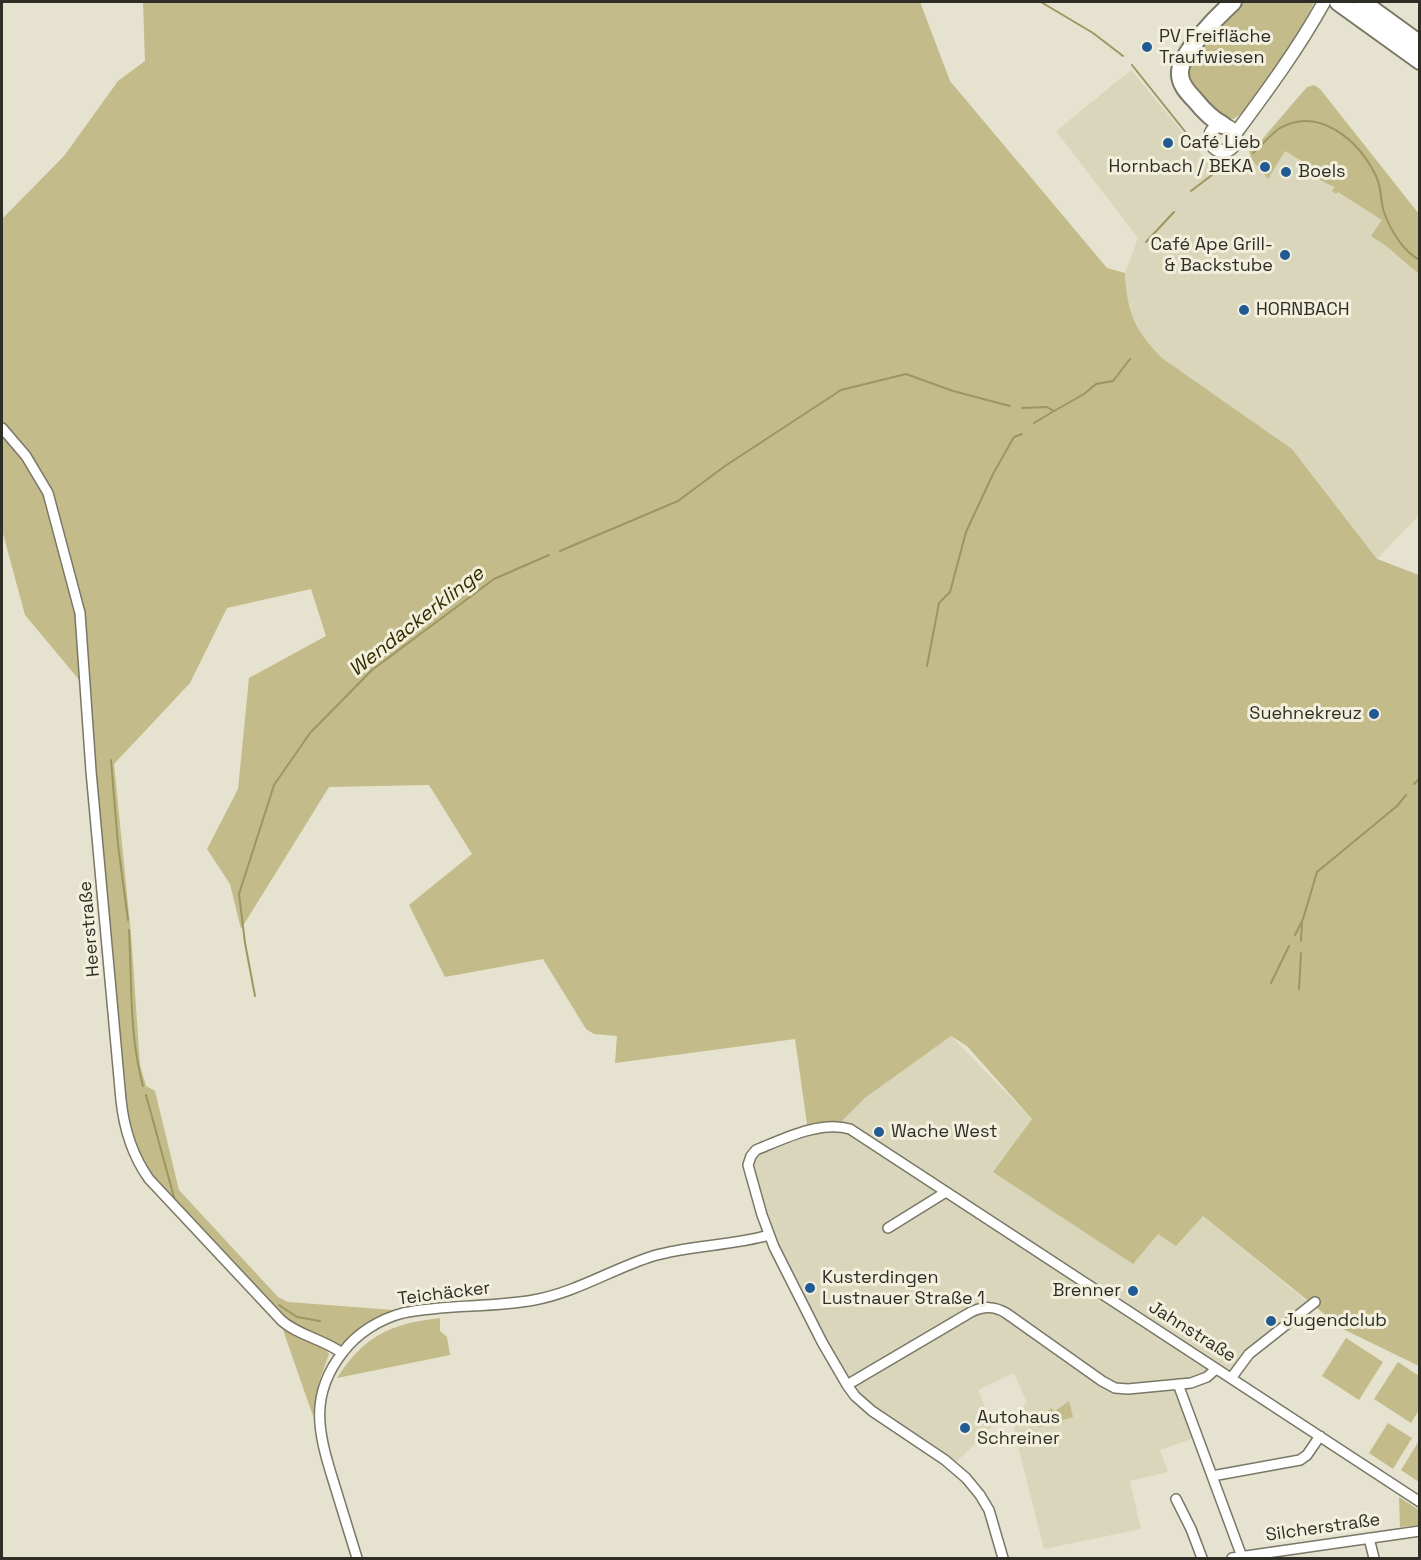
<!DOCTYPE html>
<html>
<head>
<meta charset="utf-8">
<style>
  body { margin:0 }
  #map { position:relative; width:1421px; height:1560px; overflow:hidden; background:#e5e2cf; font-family:"Space Grotesk",sans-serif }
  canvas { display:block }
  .frame { position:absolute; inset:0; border:3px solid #2f2e26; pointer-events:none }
</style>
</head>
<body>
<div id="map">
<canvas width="1421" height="1560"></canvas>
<div class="frame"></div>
</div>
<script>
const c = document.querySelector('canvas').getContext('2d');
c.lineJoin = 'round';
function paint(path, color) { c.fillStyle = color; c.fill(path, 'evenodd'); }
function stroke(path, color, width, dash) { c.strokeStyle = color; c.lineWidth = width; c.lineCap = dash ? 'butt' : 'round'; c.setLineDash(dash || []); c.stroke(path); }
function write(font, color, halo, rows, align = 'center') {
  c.font = font + ' "Space Grotesk",sans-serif'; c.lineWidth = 6; c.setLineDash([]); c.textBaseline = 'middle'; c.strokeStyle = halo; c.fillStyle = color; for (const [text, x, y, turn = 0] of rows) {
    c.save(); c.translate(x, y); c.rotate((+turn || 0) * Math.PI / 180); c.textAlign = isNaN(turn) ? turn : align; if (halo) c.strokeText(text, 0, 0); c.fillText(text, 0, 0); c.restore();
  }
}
paint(new Path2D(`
  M1131 70 1211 166 1222 162 1233 169 1252 163 1249 150 1260 142 1307 87 1419 261V515L1377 559 1292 449 1162 358 1145 341 1133 320 1127 298 1125 273 1138 238 1056 131Z
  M951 1036 1032 1119 994 1172 1158 1234 1203 1216 1311 1305 1271 1336 1232 1377 1216 1369 1178 1385 1197 1437 1160 1450 1168 1472 1130 1481 1141 1529 1044 1549 1015 1434 1013 1415 1027 1403 1014 1373 978 1390 993 1426 953 1465 872 1411 847 1385 762 1215 751 1156 756 1150 838 1125 865 1098Z`), '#dad6bc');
paint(new Path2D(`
  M143 2H920L950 81 1107 268 1125 273C1127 312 1134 330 1162 358L1292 449 1377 559 1419 575V1366L1343 1329 1203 1216 1176 1246 1158 1234 1133 1264 993 1172 1032 1119 967 1046 951 1036 865 1098 838 1125 808 1131 795 1039 615 1063 617 1036 594 1034 586 1029 543 959 445 977 409 905 472 854 429 785 329 787 241 929 230 884 207 849 238 789 249 678 326 636 311 589 227 608 190 683 114 764 131 934 140 1065 146 1086 155 1091 179 1190 278 1297 288 1302 393 1310 395 1316 383 1320 342 1353 292 1328 149 1179 129 1141 86 688 25 615 2 530V219L64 156 118 81 145 61Z
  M1239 2H1314C1303 29 1260 105 1235 118 1230 121 1225 120 1221 119L1183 75 1184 69Z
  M1314 85 1320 89 1419 214V274L1385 245 1371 236 1382 220 1338 192 1336 194 1332 191 1335 187C1322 183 1312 173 1300 167L1302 161 1285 151 1268 179 1251 158 1249 150 1260 142 1307 87Z
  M440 1318V1331L447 1337 450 1355 337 1378C365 1335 390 1324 440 1318Z
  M283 1330 320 1346 325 1349 329 1354 319 1382 313 1416Z
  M1346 1338 1383 1362 1359 1400 1322 1376Z
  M1398 1362 1419 1376V1410L1411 1423 1374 1399Z
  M1069 1401 1073 1417 1040 1427 1037 1426 1039 1419 1051 1408 1055 1411Z
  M1388 1423 1412 1438 1393 1469 1369 1453Z
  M1419 1441V1482L1401 1470Z
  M1399 1497 1419 1510V1525L1400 1527Z`), '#c3bb89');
stroke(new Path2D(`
  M1041 2 1093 33 1123 56
  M1132 65 1195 144
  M1253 153C1261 146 1272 133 1280 128 1320 106 1359 141 1376 176 1382 188 1380 200 1384 212 1390 229 1403 252 1420 260
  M1217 167 1226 166
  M1191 191 1212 175
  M1146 242 1174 212
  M1022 408 1047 407 1054 411 1084 394 1096 384 1113 381 1130 359
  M1034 423 1054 411
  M1420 539V556
  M560 551 678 501 725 466 841 390 906 374 953 391 1010 406
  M927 666 939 603 950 592 966 532 993 474 1014 437 1022 434
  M111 760 118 845 128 920
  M1414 784 1420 778
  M129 930C132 982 129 1035 143 1086
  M1295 935 1303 919 1317 872 1397 806 1406 795
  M1301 941 1302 923
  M1271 983 1289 946
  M1299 989 1301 953
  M255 996 245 943 239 894 274 785 310 733 372 670 494 579 549 555
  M146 1095 175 1201
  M279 1305 297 1317 320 1321`), '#9e9661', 2);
const minor = new Path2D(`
  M2 428 26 456 48 493 80 613 91 771 121 1100C124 1129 132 1155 149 1179L281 1320C297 1335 323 1339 342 1353
  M888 1228 946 1192
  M1232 1377 1249 1354 1315 1302
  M1178 1384 1242 1557
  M847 1385 971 1312C984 1306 994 1306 1006 1313L1102 1381 1115 1388 1128 1389 1191 1383 1207 1377 1216 1369
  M1212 1476 1300 1460 1307 1455 1320 1436
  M1176 1499 1191 1529 1202 1558
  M1369 1538 1374 1558
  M357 1558C349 1532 341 1506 333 1480 318 1432 309 1395 343 1352 357 1333 380 1319 403 1313 446 1304 491 1308 534 1300 577 1292 612 1269 653 1256 691 1245 731 1246 769 1235
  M1003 1558 989 1510 980 1495 966 1478 945 1460 872 1411 855 1396 847 1385 822 1342 774 1247 762 1215 748 1165 751 1156 756 1150C783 1139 821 1120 850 1129L1420 1502
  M1232 1558 1420 1531`);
const tertiary = new Path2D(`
  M1210 138a13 13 0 1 1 26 0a13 13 0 1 1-26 0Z
  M1235 134C1267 91 1298 49 1324 2`);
const trunk = new Path2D(`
  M1338 2 1420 61
  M1362 2 1420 44
  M1223 125C1211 119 1203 110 1195 100 1187 92 1179 83 1180 72 1180 53 1220 14 1233 2`);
stroke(minor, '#797766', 12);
stroke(tertiary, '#797766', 15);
stroke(trunk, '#797766', 20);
stroke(minor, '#fff', 9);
stroke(tertiary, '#fff', 12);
stroke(trunk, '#fff', 16);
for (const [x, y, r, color] of [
  [1147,47,6,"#225b93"],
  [1168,143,6,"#225b93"],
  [1265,167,6,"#225b93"],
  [1286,172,6,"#225b93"],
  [1285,255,6,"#225b93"],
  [1244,310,6,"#225b93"],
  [1374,714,6,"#225b93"],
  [879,1132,6,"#225b93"],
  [810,1288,6,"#225b93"],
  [1133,1291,6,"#225b93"],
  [1271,1321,6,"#225b93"],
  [965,1428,6,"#225b93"]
]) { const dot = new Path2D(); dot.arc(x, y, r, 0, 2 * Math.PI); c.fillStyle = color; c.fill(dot); stroke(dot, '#f2efdc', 2); }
write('18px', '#2f2e26', '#f2efdc', [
  ["PV Freifläche",1159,37],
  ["Traufwiesen",1159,58],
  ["Café Lieb",1180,143],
  ["Hornbach / BEKA",1253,167,"right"],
  ["Boels",1298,172],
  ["Café Ape Grill-",1273,245,"right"],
  ["& Backstube",1273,266,"right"],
  ["HORNBACH",1256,310],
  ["Suehnekreuz",1362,714,"right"],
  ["Wache West",891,1132],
  ["Kusterdingen",822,1278],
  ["Lustnauer Straße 1",822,1299],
  ["Brenner",1121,1291,"right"],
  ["Jugendclub",1283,1321],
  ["Autohaus",977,1418],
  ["Schreiner",977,1439]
], 'left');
write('18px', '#2f2e26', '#f2efdc', [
  ["Heerstraße",90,929,-95],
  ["Teichäcker",444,1294,-7],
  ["Jahnstraße",1192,1332,32],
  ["Silcherstraße",1323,1528,-8]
]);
write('italic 20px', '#332d00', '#f2efdc', [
  ["Wendackerklinge",417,622,-38]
]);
</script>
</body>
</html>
